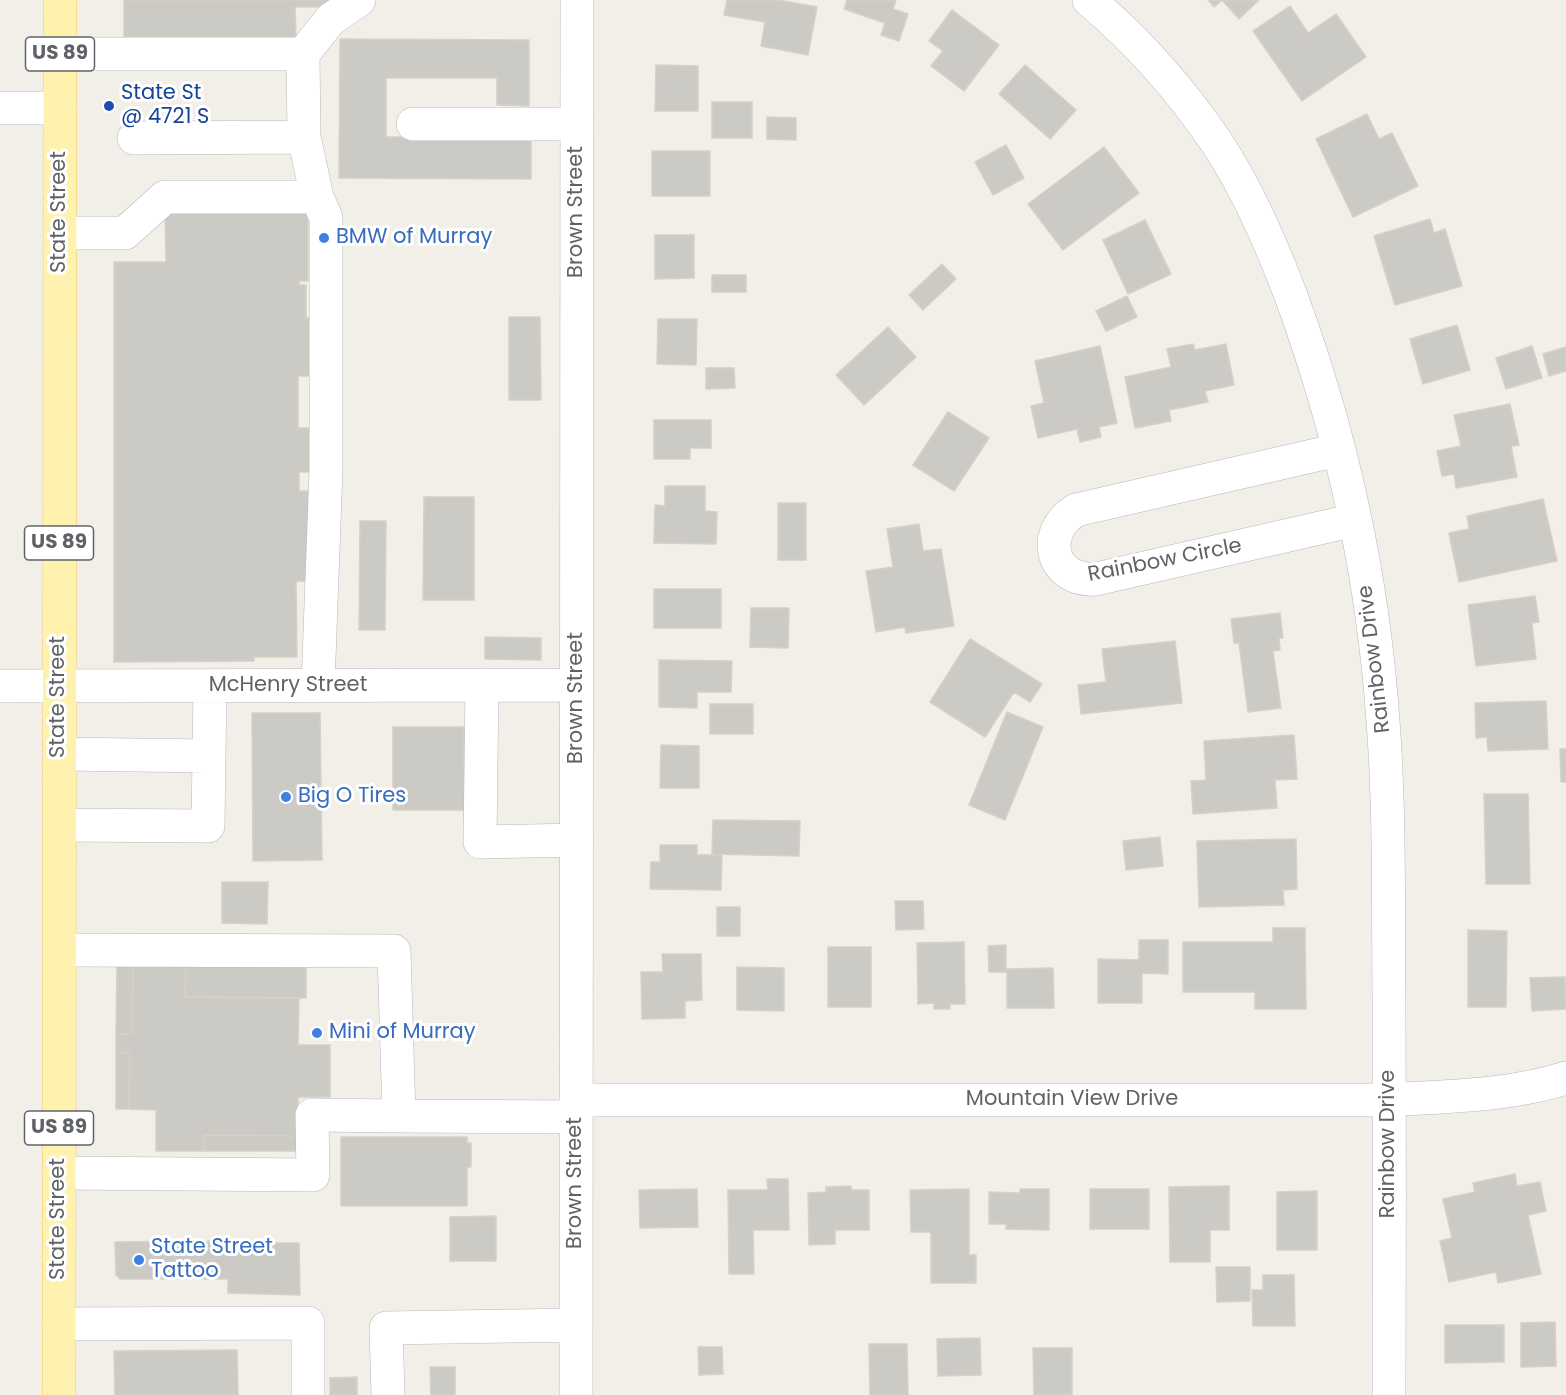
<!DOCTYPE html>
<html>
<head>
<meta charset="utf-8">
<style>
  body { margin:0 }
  canvas { display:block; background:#f1efe8 }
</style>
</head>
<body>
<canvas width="1566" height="1395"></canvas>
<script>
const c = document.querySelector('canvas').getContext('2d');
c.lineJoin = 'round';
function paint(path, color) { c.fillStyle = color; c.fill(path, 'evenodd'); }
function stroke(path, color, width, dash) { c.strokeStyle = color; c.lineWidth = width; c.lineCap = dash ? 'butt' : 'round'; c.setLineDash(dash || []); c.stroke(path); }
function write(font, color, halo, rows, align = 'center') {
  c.font = font + ' Poppins,sans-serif'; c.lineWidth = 6; c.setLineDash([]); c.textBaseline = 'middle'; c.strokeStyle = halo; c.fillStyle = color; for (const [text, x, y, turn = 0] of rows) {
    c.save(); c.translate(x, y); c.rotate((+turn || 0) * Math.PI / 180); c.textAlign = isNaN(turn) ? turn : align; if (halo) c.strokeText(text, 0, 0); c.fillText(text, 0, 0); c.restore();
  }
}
const building = new Path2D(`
  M124 0H329V7H295L296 37H124Z
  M727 0H778L817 7 808 55 761 46 765 22 724 15Z
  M847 0H896L893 9 908 14 899 41 881 35 885 23 844 9Z
  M1208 0H1259L1239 19 1222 0 1214 7Z
  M1290 6 1308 33 1336 14 1366 57 1302 101 1253 31Z
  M952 10 999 45 964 91 931 66 943 51 929 41Z
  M340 39 529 40V106L497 105V78H386V137H531V179L339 178Z
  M656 65 698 66V111H655Z
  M1025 65 1076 110 1050 139 999 94Z
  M712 102H752V138H712Z
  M1367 114 1379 139 1392 133 1418 186 1353 217 1316 139Z
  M767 117 796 118V140L767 139Z
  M1006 145 1024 178 993 195 975 162Z
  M1104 147 1139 193 1063 250 1028 204Z
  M652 151H710V196H652Z
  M165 205H308V281H299V285H306V318H314V376H298V428H316L317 472H299V491H309V581H296L297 657H254V661L114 662V262H166Z
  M1430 219 1434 233 1445 229 1462 286 1395 305 1374 236Z
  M1145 220 1171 274 1128 294 1103 240Z
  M655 235H694V278L655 279Z
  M942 264 956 279 923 310 909 295Z
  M712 275H746V292H712Z
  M1127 296 1137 317 1106 331 1096 311Z
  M509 317H540L541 400H509Z
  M658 319H697L696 365 657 364Z
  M1457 325 1470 370 1423 384 1410 339Z
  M888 327 916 357 864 405 836 375Z
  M1193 344 1195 350 1226 344 1234 385 1205 391 1208 402 1169 410 1171 421 1135 428 1125 377 1171 367 1167 349Z
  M1100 346 1117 423 1099 427 1101 437 1080 442 1077 429 1038 438 1031 406 1044 403 1035 361Z
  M1532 346 1542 378 1506 389 1496 358Z
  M1566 347V371L1549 376 1543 354Z
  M706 368H734L735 388 706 389Z
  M1510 404 1519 445 1511 446 1517 477 1456 488 1454 474 1442 476 1437 451 1461 446 1454 415Z
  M948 412 989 438 954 491 913 465Z
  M654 420H711V448H690V459H654Z
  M665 486H705V511L717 512 716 544 654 543 655 505 665 506Z
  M424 497H474V600H423Z
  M1543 499 1557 561 1459 582 1449 533 1469 529 1467 516Z
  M778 503H806V560H778Z
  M360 521H386L385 630H359Z
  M919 524 923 551 941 549 954 626 906 633 905 627 876 632 866 571 893 567 887 529Z
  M654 589H721V628H654Z
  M1535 596 1539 622 1532 623 1536 659 1476 666 1468 605Z
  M751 608H789L788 648 750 647Z
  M1280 613 1283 638H1279L1280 650 1273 651 1281 708 1248 712 1239 643H1234L1231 619Z
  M485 637 541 638V660L485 659Z
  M970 639 1042 684 1030 702 1014 692 985 737 930 702Z
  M1175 641 1182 703 1081 714 1078 685 1106 682 1102 649Z
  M659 660 732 661 731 692H697V708L659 707Z
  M1546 701 1548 749 1488 751 1487 737 1476 738 1475 703Z
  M710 704H753V734H710Z
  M1007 712 1043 727 1005 820 969 805Z
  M252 713H320L322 860 253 861Z
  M393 727H464V810H393Z
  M1294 735 1297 779 1275 780 1277 808 1193 814 1191 781 1206 780 1204 741Z
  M661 745 699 746V788H660Z
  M1560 749H1566V782H1561Z
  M1484 794H1528L1530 884H1486Z
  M713 820 800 821 799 856 712 854Z
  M1160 837 1163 866 1126 870 1123 841Z
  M1296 839 1297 889 1283 890 1284 905 1199 907 1197 841Z
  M660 845H697V855H722L721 890 650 889 651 862H660Z
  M222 882H268L267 924 222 923Z
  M895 901H923L924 929 896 930Z
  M717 907H740V936H717Z
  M1273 928H1305L1306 1009H1255V992H1183V942H1273Z
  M1468 930 1507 931 1506 1007H1468Z
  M1139 940H1168V974L1142 973V1003H1098V959L1139 960Z
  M964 942 965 1004H950V1009H934V1003L918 1004 917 943Z
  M1006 945V972H989L988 946Z
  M828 947H871V1007H828Z
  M662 954H701L702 1000 685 1001V1018L642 1019 641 972H663Z
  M117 966 133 967 132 1034H116Z
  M133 967H186L185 997 299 998 298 1045H330V1097H298V1136L204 1135 203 1151H156V1110L129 1109 130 1053H116V1034H132Z
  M186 967H306V998L185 997Z
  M737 967 784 968V1011L737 1010Z
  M1053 968 1054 1008H1007V969Z
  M1565 977 1566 1009 1532 1011 1530 978Z
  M116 1053H130L129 1109H116Z
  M204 1135 298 1136V1151H203Z
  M341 1137H467V1143H471V1167H467V1206H341Z
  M1515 1174 1517 1186 1540 1182 1546 1211 1528 1215 1541 1274 1498 1283 1496 1272 1449 1282 1440 1241 1452 1238 1443 1199 1475 1192 1473 1183Z
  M767 1179H788L789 1230H753L754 1274H729L728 1190H768Z
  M851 1186V1190H869V1230H835V1244L809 1245 808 1193 826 1192V1187Z
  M1229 1186V1230H1210V1262H1170L1169 1187Z
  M697 1189 698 1227 640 1228 639 1190Z
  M969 1189V1255H976V1283H931V1232H911L910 1190Z
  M1020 1189H1049V1230L1006 1229V1224H989V1192L1020 1193Z
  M1090 1189H1149V1229H1090Z
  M1317 1191V1250H1277V1192Z
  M496 1216V1261H450V1217Z
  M211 1241V1243H299L300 1295 228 1293V1279H120L116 1275 115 1242Z
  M1216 1267H1250V1301L1217 1302Z
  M1263 1275H1294L1295 1326H1253L1252 1290H1263Z
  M1555 1322 1556 1366 1521 1367V1323Z
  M1445 1325H1504V1362L1445 1363Z
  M980 1338 981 1375 938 1376 937 1339Z
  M869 1344H907L908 1395H870Z
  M698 1347H722L723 1374 699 1375Z
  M1033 1348H1072V1395H1034Z
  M237 1350 238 1395H115L114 1351Z
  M430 1367H455V1395H431Z
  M357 1377V1395H330V1378Z`);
paint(building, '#cccac5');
stroke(building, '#d6d1c6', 1.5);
const minor = new Path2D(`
  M1089 0C1138 41 1181 90 1217 143 1248 190 1271 243 1291 296 1341 432 1373 577 1383 721 1390 812 1388 904 1389 995 1390 1128 1389 1262 1389 1395
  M60 54H303L331 19 359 0
  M303 54 304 137 317 197
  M0 108H60
  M413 124H577
  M134 138 304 137
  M60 233H125L165 197H317L326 218V469L318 686
  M1338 450 1076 510C1039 533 1051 582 1096 579L1355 520
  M482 685 480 842 577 840
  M0 686 577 685
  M59 754 209 756
  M59 825 208 826 210 686
  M59 950 394 951 399 1116 576 1117
  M576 1100H1389C1448 1096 1509 1096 1566 1078
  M59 1173 313 1175 312 1115 399 1116
  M59 1324 308 1323V1395
  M388 1395 386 1328 576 1325
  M576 1395 577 0`);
const major = new Path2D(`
  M59 1395 60 0`);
stroke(minor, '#b5b8bc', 34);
stroke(major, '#f2c960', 34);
stroke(minor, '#fff', 33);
stroke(major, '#fff2af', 33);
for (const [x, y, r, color] of [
  [109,106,6,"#1a4fb4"],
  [324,238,6,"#3f7fe0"],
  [286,797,6,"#3f7fe0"],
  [317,1033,6,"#3f7fe0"],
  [139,1260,6,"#3f7fe0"]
]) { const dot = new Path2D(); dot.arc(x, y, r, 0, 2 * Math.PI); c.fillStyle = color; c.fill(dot); stroke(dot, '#fff', 2); }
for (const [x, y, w] of [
  [60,54,69],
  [59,543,69],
  [59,1128,69]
]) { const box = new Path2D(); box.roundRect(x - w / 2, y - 17, w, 34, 4.5); c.fillStyle = '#fff'; c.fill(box); stroke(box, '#5f6368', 1.5); }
write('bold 20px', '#5f6368', null, [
  ["US 89",60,54],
  ["US 89",59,543],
  ["US 89",59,1128]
]);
write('21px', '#164399', '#fff', [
  ["State St",121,94],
  ["@ 4721 S",121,118]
], 'left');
write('21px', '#5f6368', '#fff', [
  ["State Street",60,212,-90],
  ["Brown Street",577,212,-90],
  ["Rainbow Circle",1165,561,-11],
  ["Rainbow Drive",1375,659,-97],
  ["McHenry Street",288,686],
  ["State Street",59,697,-90],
  ["Brown Street",577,698,-90],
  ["Mountain View Drive",1072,1100],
  ["Rainbow Drive",1389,1144,-90],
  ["Brown Street",576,1183,-90],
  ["State Street",59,1219,-90]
]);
write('21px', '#366cbe', '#fff', [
  ["BMW of Murray",336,238],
  ["Big O Tires",298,797],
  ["Mini of Murray",329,1033],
  ["State Street",151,1248],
  ["Tattoo",151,1272]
], 'left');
</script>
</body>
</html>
